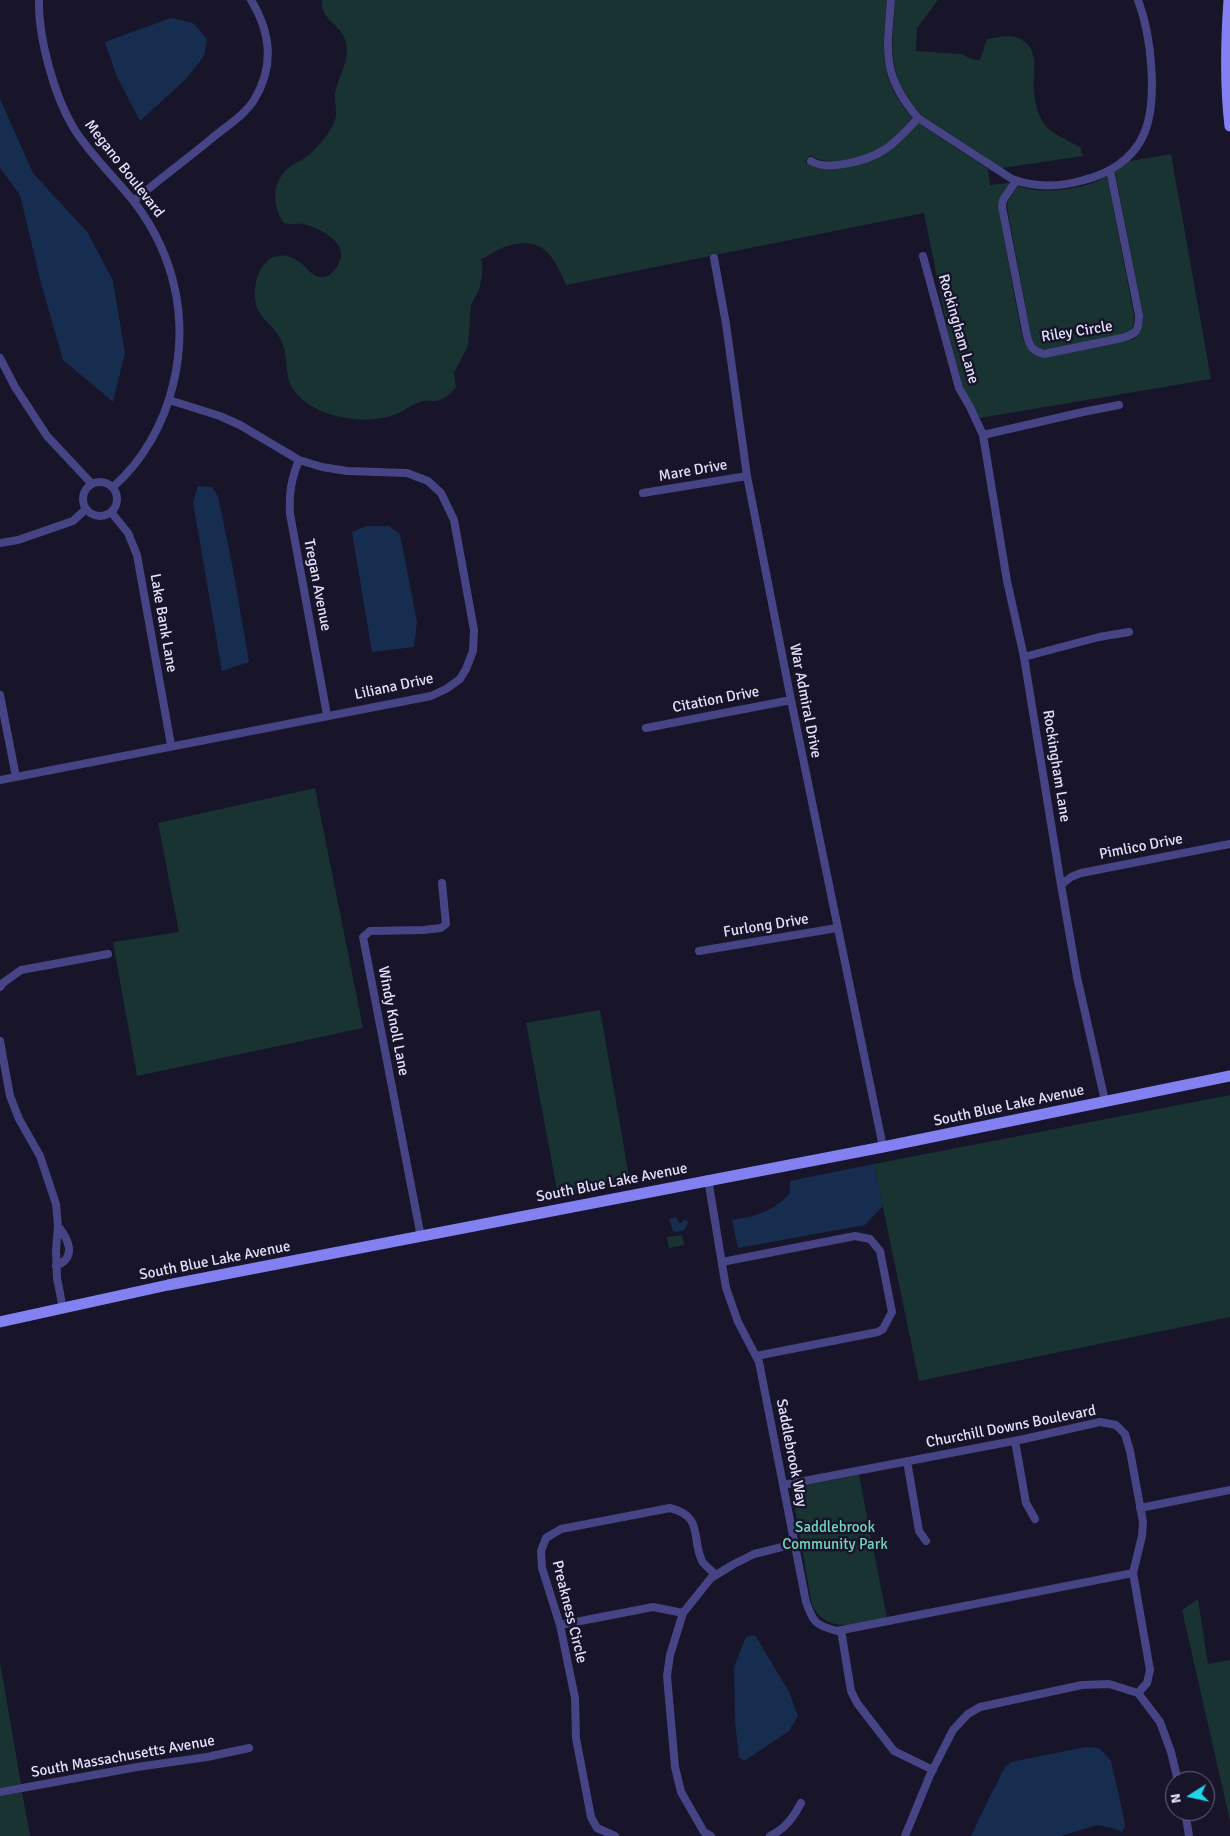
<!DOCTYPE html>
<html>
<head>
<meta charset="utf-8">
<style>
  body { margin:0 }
  #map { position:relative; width:1230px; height:1836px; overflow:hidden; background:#18142a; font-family:Signika,sans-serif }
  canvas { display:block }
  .north { position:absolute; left:1165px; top:1771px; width:50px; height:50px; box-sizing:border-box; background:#18142a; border:1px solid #69667e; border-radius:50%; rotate:260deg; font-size:14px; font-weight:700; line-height:20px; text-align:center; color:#e3e0fc }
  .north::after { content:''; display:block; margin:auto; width:18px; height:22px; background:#20d4e8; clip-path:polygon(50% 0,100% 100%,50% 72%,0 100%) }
</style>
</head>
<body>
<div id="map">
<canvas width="1230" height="1836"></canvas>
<div class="north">N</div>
</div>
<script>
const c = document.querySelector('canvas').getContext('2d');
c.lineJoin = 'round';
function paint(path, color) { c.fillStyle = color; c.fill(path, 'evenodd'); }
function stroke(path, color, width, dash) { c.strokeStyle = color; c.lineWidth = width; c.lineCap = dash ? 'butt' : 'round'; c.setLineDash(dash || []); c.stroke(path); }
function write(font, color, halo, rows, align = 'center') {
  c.font = font + ' Signika,sans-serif'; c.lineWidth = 5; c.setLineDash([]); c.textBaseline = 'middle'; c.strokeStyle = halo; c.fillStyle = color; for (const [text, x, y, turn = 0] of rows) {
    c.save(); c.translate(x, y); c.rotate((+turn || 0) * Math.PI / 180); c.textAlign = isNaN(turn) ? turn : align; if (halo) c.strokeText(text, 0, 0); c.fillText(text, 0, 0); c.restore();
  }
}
paint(new Path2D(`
  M322 0H887C883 51 877 76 912 118 903 128 893 141 881 148 861 158 830 168 810 155L805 162C824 175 848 168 869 160 875 158 882 156 887 153 899 145 909 134 918 123L990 170H988L990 185 1010 183 1000 198 998 208 1022 336C1027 349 1031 356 1045 357L1134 339C1142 333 1143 324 1143 314L1115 172 1130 161 1171 154 1211 379 980 418 963 387 947 327 924 213 566 285C553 254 542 235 504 247 496 250 488 256 480 260L482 262V276L479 290 471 305 468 346 454 373 456 388C449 394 443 401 434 401 430 401 426 400 423 401 413 403 405 411 396 414 367 426 317 418 297 394 282 378 290 357 281 340 271 320 252 317 255 288 258 264 274 246 298 261 306 266 311 275 319 277 330 280 340 265 341 256 343 239 316 227 303 224 296 223 291 225 284 223 271 205 272 179 291 166 298 161 305 159 311 153 320 145 331 131 335 120 338 111 334 102 335 93 339 75 350 61 346 42 342 25 320 20 322 0Z
  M895 0H938L917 28 916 51 961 54 974 60H980L987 39C996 38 1010 34 1018 38 1042 48 1032 73 1034 92 1035 104 1038 115 1045 125 1051 133 1071 142 1080 147L1083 156 1002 168 921 115C886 74 892 51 895 0Z
  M1107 176 1134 315C1134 327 1133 332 1121 335L1045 350C1035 348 1034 343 1031 335L1007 207 1008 201 1018 186C1044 195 1083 190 1107 176Z
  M315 788 363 1028 137 1076 113 942 179 932 158 823Z
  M600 1010 630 1182 558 1196 526 1023Z
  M1230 1095V1317L919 1381 874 1164Z
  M682 1235 684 1245 669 1248 667 1237Z
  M859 1475 887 1618C859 1623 828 1636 812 1605L792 1492 800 1486Z
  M1198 1599 1208 1664 1230 1660V1821L1182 1610Z
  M0 1662 21 1784 0 1788Z
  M22 1792 30 1836H0V1796Z`), '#183332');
paint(new Path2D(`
  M171 18 193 23 207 39 204 56 185 80 140 121 117 77 105 42Z
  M0 99 33 173 88 233 113 281 125 353 113 402 63 360 41 283 20 195 0 168Z
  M198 486 212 487 218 496 233 569 249 662 222 671 193 502Z
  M367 526H389L400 534 417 622 414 647 372 652 352 532Z
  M874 1164 883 1206 865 1225 738 1248 732 1220C756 1216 773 1212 790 1193V1181Z
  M676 1217 679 1223H682L684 1219 689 1222 684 1230 677 1232 673 1231 669 1219Z
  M755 1635 789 1692 798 1716 789 1731 744 1761 739 1757 735 1721 734 1667 746 1637Z
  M1086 1747 1099 1748 1111 1761 1123 1814 1125 1826 1122 1832 1113 1828 1097 1825 1061 1836H971L993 1790C1001 1779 999 1771 1011 1762Z`), '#172d4f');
stroke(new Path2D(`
  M39 0C38 37 54 95 73 127 90 155 115 177 135 203 175 256 189 320 173 385 164 423 143 461 113 487
  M891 0C887 52 881 75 918 118L1012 179C1036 188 1060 187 1084 180 1108 174 1132 160 1143 136 1159 102 1151 34 1138 0
  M811 161C828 172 868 160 884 150 897 142 908 129 918 118
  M1016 181 1003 200 1002 207 1027 336C1030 347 1033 351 1044 354L1122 338C1137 334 1139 330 1139 315L1110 170
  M134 201C159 179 186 160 211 139 225 127 244 116 254 100 275 66 271 33 251 0
  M923 256 959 388 970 407 983 435 1007 581 1024 657 1061 885 1077 977 1105 1101
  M714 258 726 324 747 476 791 700 883 1147
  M0 358 15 387 47 436 91 483
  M983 435 1083 412 1119 405
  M299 460C291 480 289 492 290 514L327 715
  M83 499a17 17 0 1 1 34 0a17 17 0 1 1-34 0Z
  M643 493 747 476
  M111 512 128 533 137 555 171 745
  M0 543 18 540 73 521 86 509
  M1024 657 1099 637 1129 632
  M0 695 16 777
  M646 728 791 700
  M0 780 431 696 446 689 460 679 466 669 473 651 474 630 454 520 441 493 428 481 407 473 347 471 322 467 299 460 240 425 220 416 169 400
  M1061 885 1071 877 1081 873 1230 844
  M699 951 837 928
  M0 987 3 983 21 970 108 954
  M0 1041 10 1096 19 1119 40 1156 56 1204 58 1226 56 1250 57 1278 63 1309
  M708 1179 726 1288 738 1322 759 1362 806 1602C813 1622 815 1625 837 1631L1133 1573
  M421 1237 363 937 370 931 423 930 441 928 446 924 442 883
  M722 1262 855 1236 870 1239 880 1251 892 1312 883 1329 878 1332 756 1356
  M56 1266C77 1257 69 1240 58 1226
  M1015 1441 1026 1503 1035 1519
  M907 1461 919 1531 926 1541
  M783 1485 1024 1439 1100 1422 1116 1425 1125 1434 1130 1451 1143 1522 1142 1536 1133 1573 1150 1670 1147 1683 1138 1693
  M1140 1508 1230 1490
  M560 1625 653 1607 683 1613
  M841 1630 851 1691 857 1703 894 1751 933 1770
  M0 1792 137 1767 207 1757 249 1748
  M1185 1811 1189 1836
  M615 1836 597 1828 591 1817 576 1738 575 1698 560 1625 542 1568 541 1551 546 1538 561 1529 670 1508C704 1516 691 1538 702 1561 705 1566 712 1571 716 1575
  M711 1836 704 1832 681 1792 675 1767 667 1676 670 1655 683 1613 711 1578 734 1564 754 1554 794 1544
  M770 1836C785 1829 793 1818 801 1803
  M905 1836 930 1775 953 1730 968 1714 980 1707 1082 1685 1109 1684 1138 1693 1160 1722 1171 1752 1178 1781`), '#464484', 8);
stroke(new Path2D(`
  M1229 0C1226 42 1225 84 1230 126
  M0 1322 168 1285 883 1147 1230 1076`), '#8381f2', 11);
write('15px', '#e3e0fc', '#18142a', [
  ["Megano Boulevard",124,169,52],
  ["Rockingham Lane",958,329,74],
  ["Riley Circle",1077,332,-9],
  ["Mare Drive",693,471,-10],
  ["Tregan Avenue",317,585,79],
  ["Lake Bank Lane",163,623,80],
  ["Liliana Drive",394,687,-12],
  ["Citation Drive",716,700,-11],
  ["War Admiral Drive",805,701,79],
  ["Rockingham Lane",1056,766,81],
  ["Pimlico Drive",1141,847,-11],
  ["Furlong Drive",766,926,-9],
  ["Windy Knoll Lane",393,1021,79],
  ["South Blue Lake Avenue",1009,1106,-12],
  ["South Blue Lake Avenue",612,1183,-11],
  ["South Blue Lake Avenue",215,1261,-11],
  ["Churchill Downs Boulevard",1011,1427,-11],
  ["Saddlebrook Way",791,1453,79],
  ["Preakness Circle",569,1612,76],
  ["South Massachusetts Avenue",123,1757,-10]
]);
write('15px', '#72d6bc', '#18142a', [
  ["Saddlebrook",835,1528],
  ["Community Park",835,1545]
]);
</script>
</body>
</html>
